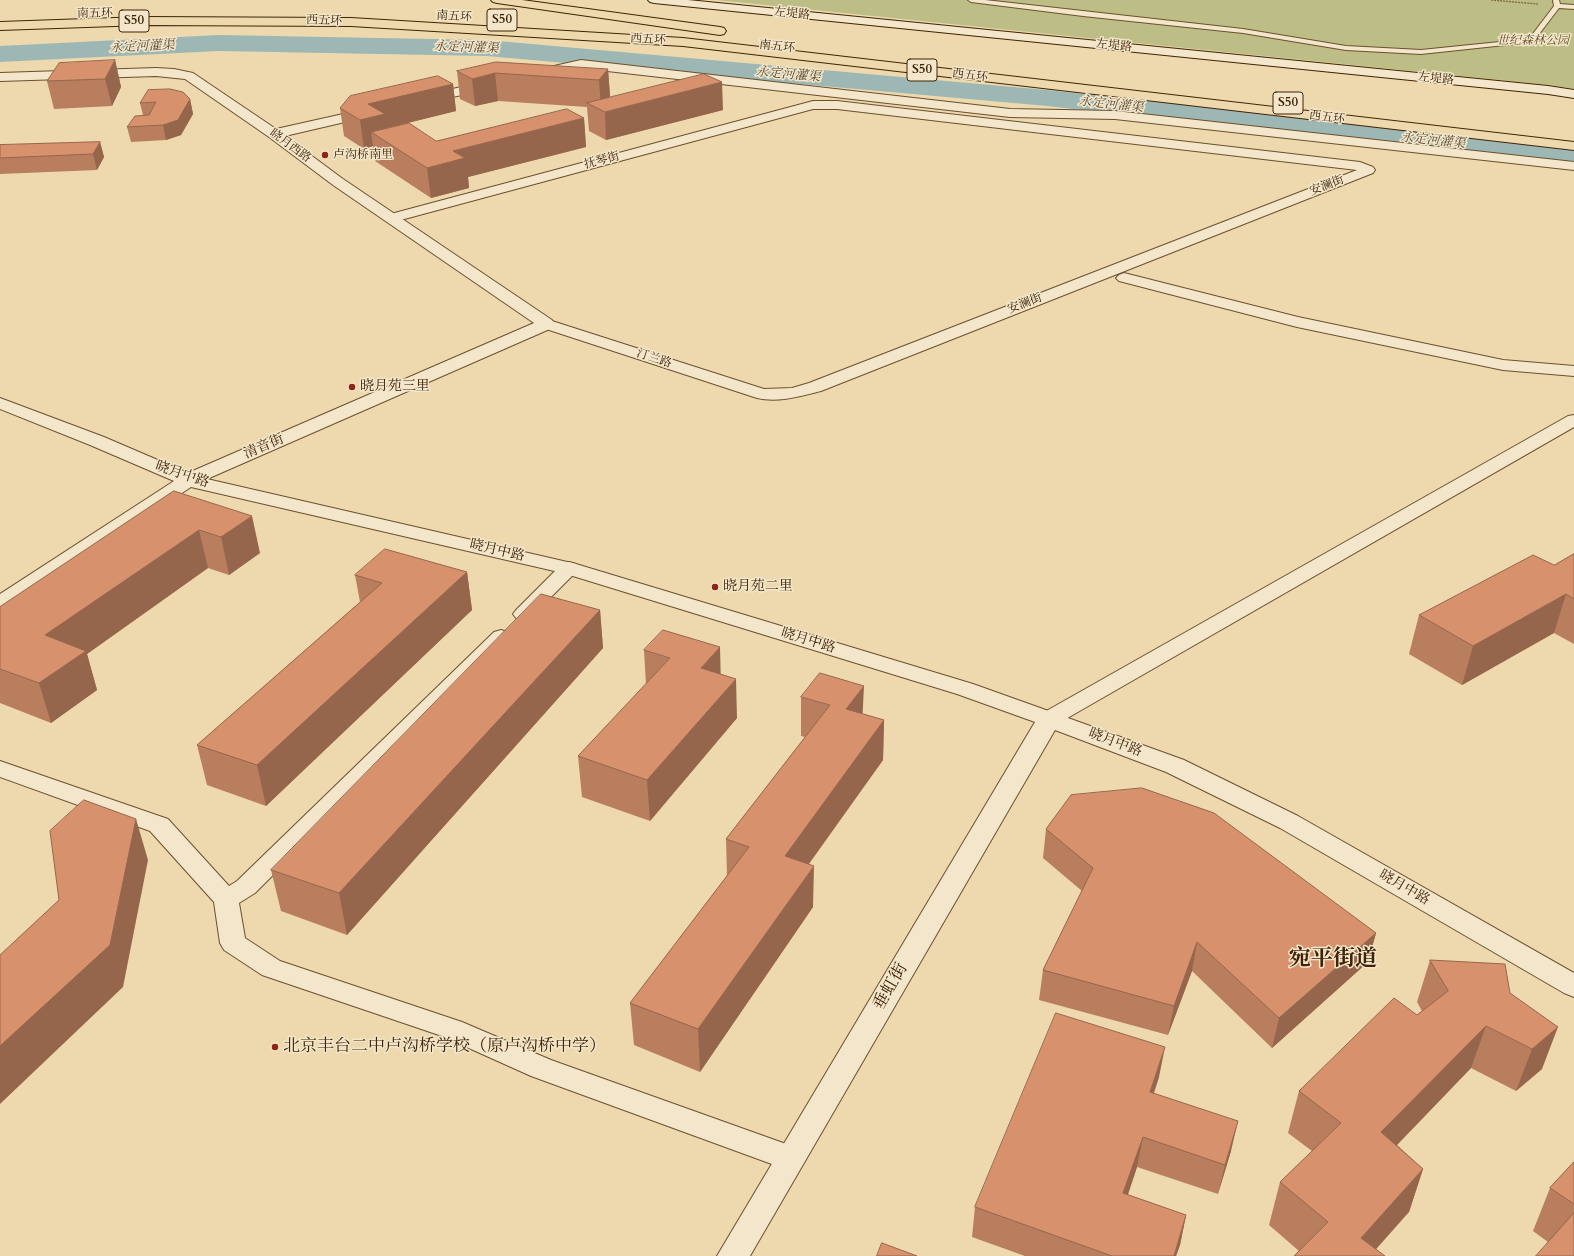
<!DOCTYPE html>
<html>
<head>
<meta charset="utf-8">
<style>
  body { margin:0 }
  canvas { display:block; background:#edd9ad }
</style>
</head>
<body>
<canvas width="1574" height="1256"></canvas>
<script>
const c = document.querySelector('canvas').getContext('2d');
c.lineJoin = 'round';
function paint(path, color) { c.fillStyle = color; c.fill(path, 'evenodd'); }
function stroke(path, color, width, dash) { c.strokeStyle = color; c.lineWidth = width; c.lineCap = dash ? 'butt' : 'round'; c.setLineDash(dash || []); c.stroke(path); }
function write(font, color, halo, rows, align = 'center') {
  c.font = font + ' Cardo,"Noto Serif SC",serif'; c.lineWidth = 3; c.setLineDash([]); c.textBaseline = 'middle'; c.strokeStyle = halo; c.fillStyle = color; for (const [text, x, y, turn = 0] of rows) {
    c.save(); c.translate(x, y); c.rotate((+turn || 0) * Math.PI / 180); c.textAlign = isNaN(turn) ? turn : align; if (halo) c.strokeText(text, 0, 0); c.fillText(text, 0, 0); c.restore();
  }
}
paint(new Path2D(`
  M716 0H1574V89L1548 85Z`), '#bdbe86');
paint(new Path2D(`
  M219 35 487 40 1047 90 1574 147V165L1047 106 487 56 219 51 0 62V46Z`), '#9db8b4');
const service = new Path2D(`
  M968 0H985L1243 29 1346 46 1421 50 1529 39 1554 6 1553 0H1559L1560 4 1574 5V9L1559 8 1533 42 1421 54 1346 50 1243 33 1083 16 971 2Z`);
const minor = new Path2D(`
  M813 101H837L1360 162 1373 167 1375 170 1373 173 821 391C801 396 778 403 757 398L540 327 538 324 540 321 546 319 552 321 764 389 792 388 809 383 1357 170 837 109H813L397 221 392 222 387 221 385 218 387 215Z
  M1124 273 1298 317 1503 360 1574 366V376L1503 370 1297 327 1119 281 1116 278 1119 275Z
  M1574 415V427L1057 724 1049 726 1041 724 1038 719 1041 714 1568 416Z
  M569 562 576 564 579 568 576 572 530 618 523 620 516 618 513 614 516 610 562 564Z
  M501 630 508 632 512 636 255 893 239 903 245 938 280 961 462 1022 551 1060 800 1149 805 1158 800 1167 790 1170 780 1167 531 1076 442 1036 262 975 224 950 220 943 214 902 150 831 0 777V761L168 819 229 886 237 881 494 632Z`);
const tertiary = new Path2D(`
  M581 60 1010 109 1115 111 1574 162V170L1115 119 1010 117 581 68 540 77 536 76 534 73 536 70Z
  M156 68 174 69 193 73 276 129 370 108 375 109 377 112 375 115 285 136 343 179 552 320 554 324 552 328 207 479 576 564 973 684 1057 714 1184 760 1298 816 1574 973V997L1564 993 1280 828 1166 772 1055 730 750 1256H717L1035 722 957 694 563 573 191 487 8 609 0 610V594L174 481 90 445 0 409V398L104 437 188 473 534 323 333 185 269 137 185 79 156 76 0 81V73Z
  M489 81 494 82 495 85 494 88 425 103 420 102 419 99 420 96Z`);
const secondary = new Path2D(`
  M648 0H688L1548 86 1574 90V98L1548 94 654 3 650 2Z`);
const motorway = new Path2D(`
  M491 0H522L720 27 724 28 726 31 724 34 720 35 497 3 493 2Z
  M144 17 351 18 683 38 1574 142V150L683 46 351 26 144 25 0 30V22Z`);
stroke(service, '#6b502f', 2);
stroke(minor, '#6b502f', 2);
stroke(tertiary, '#6b502f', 2);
stroke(secondary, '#402305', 2);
stroke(motorway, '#402305', 2);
stroke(new Path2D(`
  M1491 0 1538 4`), '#402305', 1.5, [0.5, 1]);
paint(service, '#f3e6ca');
paint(minor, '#f3e6ca');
paint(tertiary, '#f3e6ca');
paint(secondary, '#f3e6ca');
paint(motorway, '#edd9ad');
paint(new Path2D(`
  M115 60 121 87 112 106 54 109 47 81Z
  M608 69 610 96 609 97 723 110 606 140 589 131 587 107 498 101 475 106 460 99 457 71Z
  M453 84 456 111 387 128 436 141 584 118 586 147 468 177 469 188 431 198 375 161 373 146 364 149 344 136 340 108Z
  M190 99 193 114 181 135 166 140 131 142 127 127 143 115 140 103Z
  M100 142 104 157 97 170 0 174V145Z
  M174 491 260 553 229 575 208 568 87 654 97 690 51 723 0 703V607Z
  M1574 554V644L1554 633 1462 685 1409 654 1419 615 1554 565Z
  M467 572 472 610 266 806 207 785 197 745 360 602 355 575Z
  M600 610 603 648 347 935 281 911 271 870Z
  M644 650 721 674 737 718 650 821 582 797 578 756 646 685Z
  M801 697 884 720 883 760 809 864 813 907 700 1072 634 1045 630 1003 727 876 726 839 805 737 801 736Z
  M1046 829 1376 933 1368 962 1272 1048 1192 971 1168 1035 1039 1000 1043 970 1082 891 1043 858Z
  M1430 960 1510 993 1542 1069 1516 1091 1471 1068 1397 1145 1423 1169 1409 1212 1299 1251 1269 1225 1280 1182 1312 1151 1288 1133 1299 1091 1417 1015 1422 1011 1417 1002Z
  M1159 1077 1154 1093 1231 1151 1218 1194 1137 1167 1128 1195 1186 1215 1180 1245 1176 1256H1025L972 1237 975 1207Z
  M1574 1162V1256L1548 1242 1533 1231 1550 1188Z`), '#b97e5e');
paint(new Path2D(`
  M115 60 121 87 112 106 105 79Z
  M608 69 610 96 601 108 599 80Z
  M495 73 498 101 475 106 472 79Z
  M722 82 723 110 606 140 605 112Z
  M453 84 456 111 371 132 373 146 364 149 360 120 368 104Z
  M190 99 193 114 181 135 166 140 163 125Z
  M584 118 586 147 468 177 469 188 431 198 427 168 453 151Z
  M100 142 104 157 97 170 93 154Z
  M252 516 260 553 229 575 221 537Z
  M199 530 208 568 87 654 97 690 51 723 39 683 45 635Z
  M467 572 472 610 266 806 257 765Z
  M1566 594 1554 633 1462 685 1473 646Z
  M600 610 603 648 347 935 339 893Z
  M720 647 721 686 701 668Z
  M736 679 737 718 650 821 647 780Z
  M864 686 862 726 846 709Z
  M884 720 883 760 785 897V856Z
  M136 819 148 860 123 987 0 1104V1046Z
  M814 866 813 907 700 1072 698 1029Z
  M1376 933 1368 962 1272 1048 1279 1018Z
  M1197 942 1192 971 1168 1035 1174 1006Z
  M1486 1026 1471 1068 1368 1175 1381 1132Z
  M1558 1027 1542 1069 1516 1091 1532 1049Z
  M1165 1047 1159 1077 1144 1122 1150 1092Z
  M1238 1121 1231 1151 1218 1194 1225 1165Z
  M1143 1137 1137 1167 1118 1223 1123 1193Z
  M1423 1169 1409 1212 1370 1256 1361 1238Z
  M1186 1215 1180 1245 1176 1256H1174Z`), '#96664c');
const building = new Path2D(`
  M115 60 105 79 47 81 59 63Z
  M496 62 608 69 599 80 495 73 472 79 457 71Z
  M704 74 722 82 605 112 587 103Z
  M438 76 453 84 368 104 385 114 360 120 340 108 350 96Z
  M170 89 183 92 190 99 178 120 163 125 127 127 135 116 149 115 156 102 140 103 148 90Z
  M567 109 584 118 453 151 465 158 427 168 371 132 409 123 436 141Z
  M100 142 93 154 0 158V145Z
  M174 491 252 516 221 537 199 530 45 635 86 651 39 683 0 669V607Z
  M385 549 467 572 257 765 197 745 382 583 355 575Z
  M1574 554V599L1566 594 1473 646 1419 615 1533 555 1554 565Z
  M541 594 600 610 339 893 271 870Z
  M663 630 720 647 701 668 736 679 647 780 578 756 670 658 644 650Z
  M820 673 864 686 846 709 884 720 785 856 814 866 698 1029 630 1003 749 847 726 839 830 705 801 697Z
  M1142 788 1214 813 1376 933 1279 1018 1197 942 1174 1006 1043 970 1093 868 1046 829 1071 795Z
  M84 800 136 819 110 945 0 1046V955L59 900 50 831Z
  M1430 960 1505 964 1510 993 1558 1027 1532 1049 1486 1026 1381 1132 1423 1169 1361 1238 1385 1256H1294L1328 1222 1280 1182 1341 1123 1299 1091 1394 998 1417 1015 1448 991Z
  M1056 1013 1165 1047 1150 1092 1238 1121 1225 1165 1143 1137 1123 1193 1186 1215 1174 1256H1112L975 1207Z
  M1574 1162V1204L1550 1188Z
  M1574 1213V1256H1536Z
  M882 1243 917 1256H877Z`);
paint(building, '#d7926d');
stroke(building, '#96664c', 1);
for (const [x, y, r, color] of [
  [325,155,4,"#8f2418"],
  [352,387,4,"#8f2418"],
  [715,587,4,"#8f2418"],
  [275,1047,4,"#8f2418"]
]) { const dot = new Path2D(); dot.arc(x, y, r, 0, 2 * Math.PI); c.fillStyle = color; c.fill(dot); stroke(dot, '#f3e6ca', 1.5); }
write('12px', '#402305', '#f3e6ca', [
  ["南五环",95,14,-1],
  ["左堤路",792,14,6],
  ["南五环",454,17,3],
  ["西五环",324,21,1],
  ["西五环",648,40,3],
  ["左堤路",1114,46,6],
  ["南五环",777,47,6],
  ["西五环",970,76,7],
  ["左堤路",1436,79,6],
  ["西五环",1327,118,7],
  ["晓月西路",290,146,36],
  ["抚琴街",602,161,-15],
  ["安澜街",1327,186,-21],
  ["安澜街",1025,304,-21],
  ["汀兰路",654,359,18]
]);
write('italic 12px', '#5f4a25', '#f3e6ca', [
  ["世纪森林公园",1533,41]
]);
write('12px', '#402305', '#f3e6ca', [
  ["卢沟桥南里",333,155]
], 'left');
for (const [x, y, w] of [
  [502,20,30],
  [134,21,30],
  [922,70,30],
  [1288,103,30]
]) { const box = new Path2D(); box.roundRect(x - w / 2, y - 11, w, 22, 3); c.fillStyle = '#f3e6ca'; c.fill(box); stroke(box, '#402305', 1); }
write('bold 13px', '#402305', null, [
  ["S50",502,20],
  ["S50",134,21],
  ["S50",922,70],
  ["S50",1288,103]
]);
write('italic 13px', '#574831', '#f3e6ca', [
  ["永定河灌渠",142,47,-3],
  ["永定河灌渠",466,48,2],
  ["永定河灌渠",788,75,5],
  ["永定河灌渠",1111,105,6],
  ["永定河灌渠",1433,141,6]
]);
write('14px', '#402305', '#f3e6ca', [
  ["晓月苑三里",360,387],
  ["晓月苑二里",723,587]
], 'left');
write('14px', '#402305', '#f3e6ca', [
  ["清音街",264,447,-23],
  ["晓月中路",182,475,19],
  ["晓月中路",497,551,13],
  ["晓月中路",808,641,17],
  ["晓月中路",1115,743,21],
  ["晓月中路",1404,888,30]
]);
write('17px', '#402305', '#f3e6ca', [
  ["垂虹街",891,987,-60]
]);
write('17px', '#402305', '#f3e6ca', [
  ["北京丰台二中卢沟桥学校（原卢沟桥中学）",283,1047]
], 'left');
write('bold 22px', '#402305', '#f3e6ca', [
  ["宛平街道",1333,960]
]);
</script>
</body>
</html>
